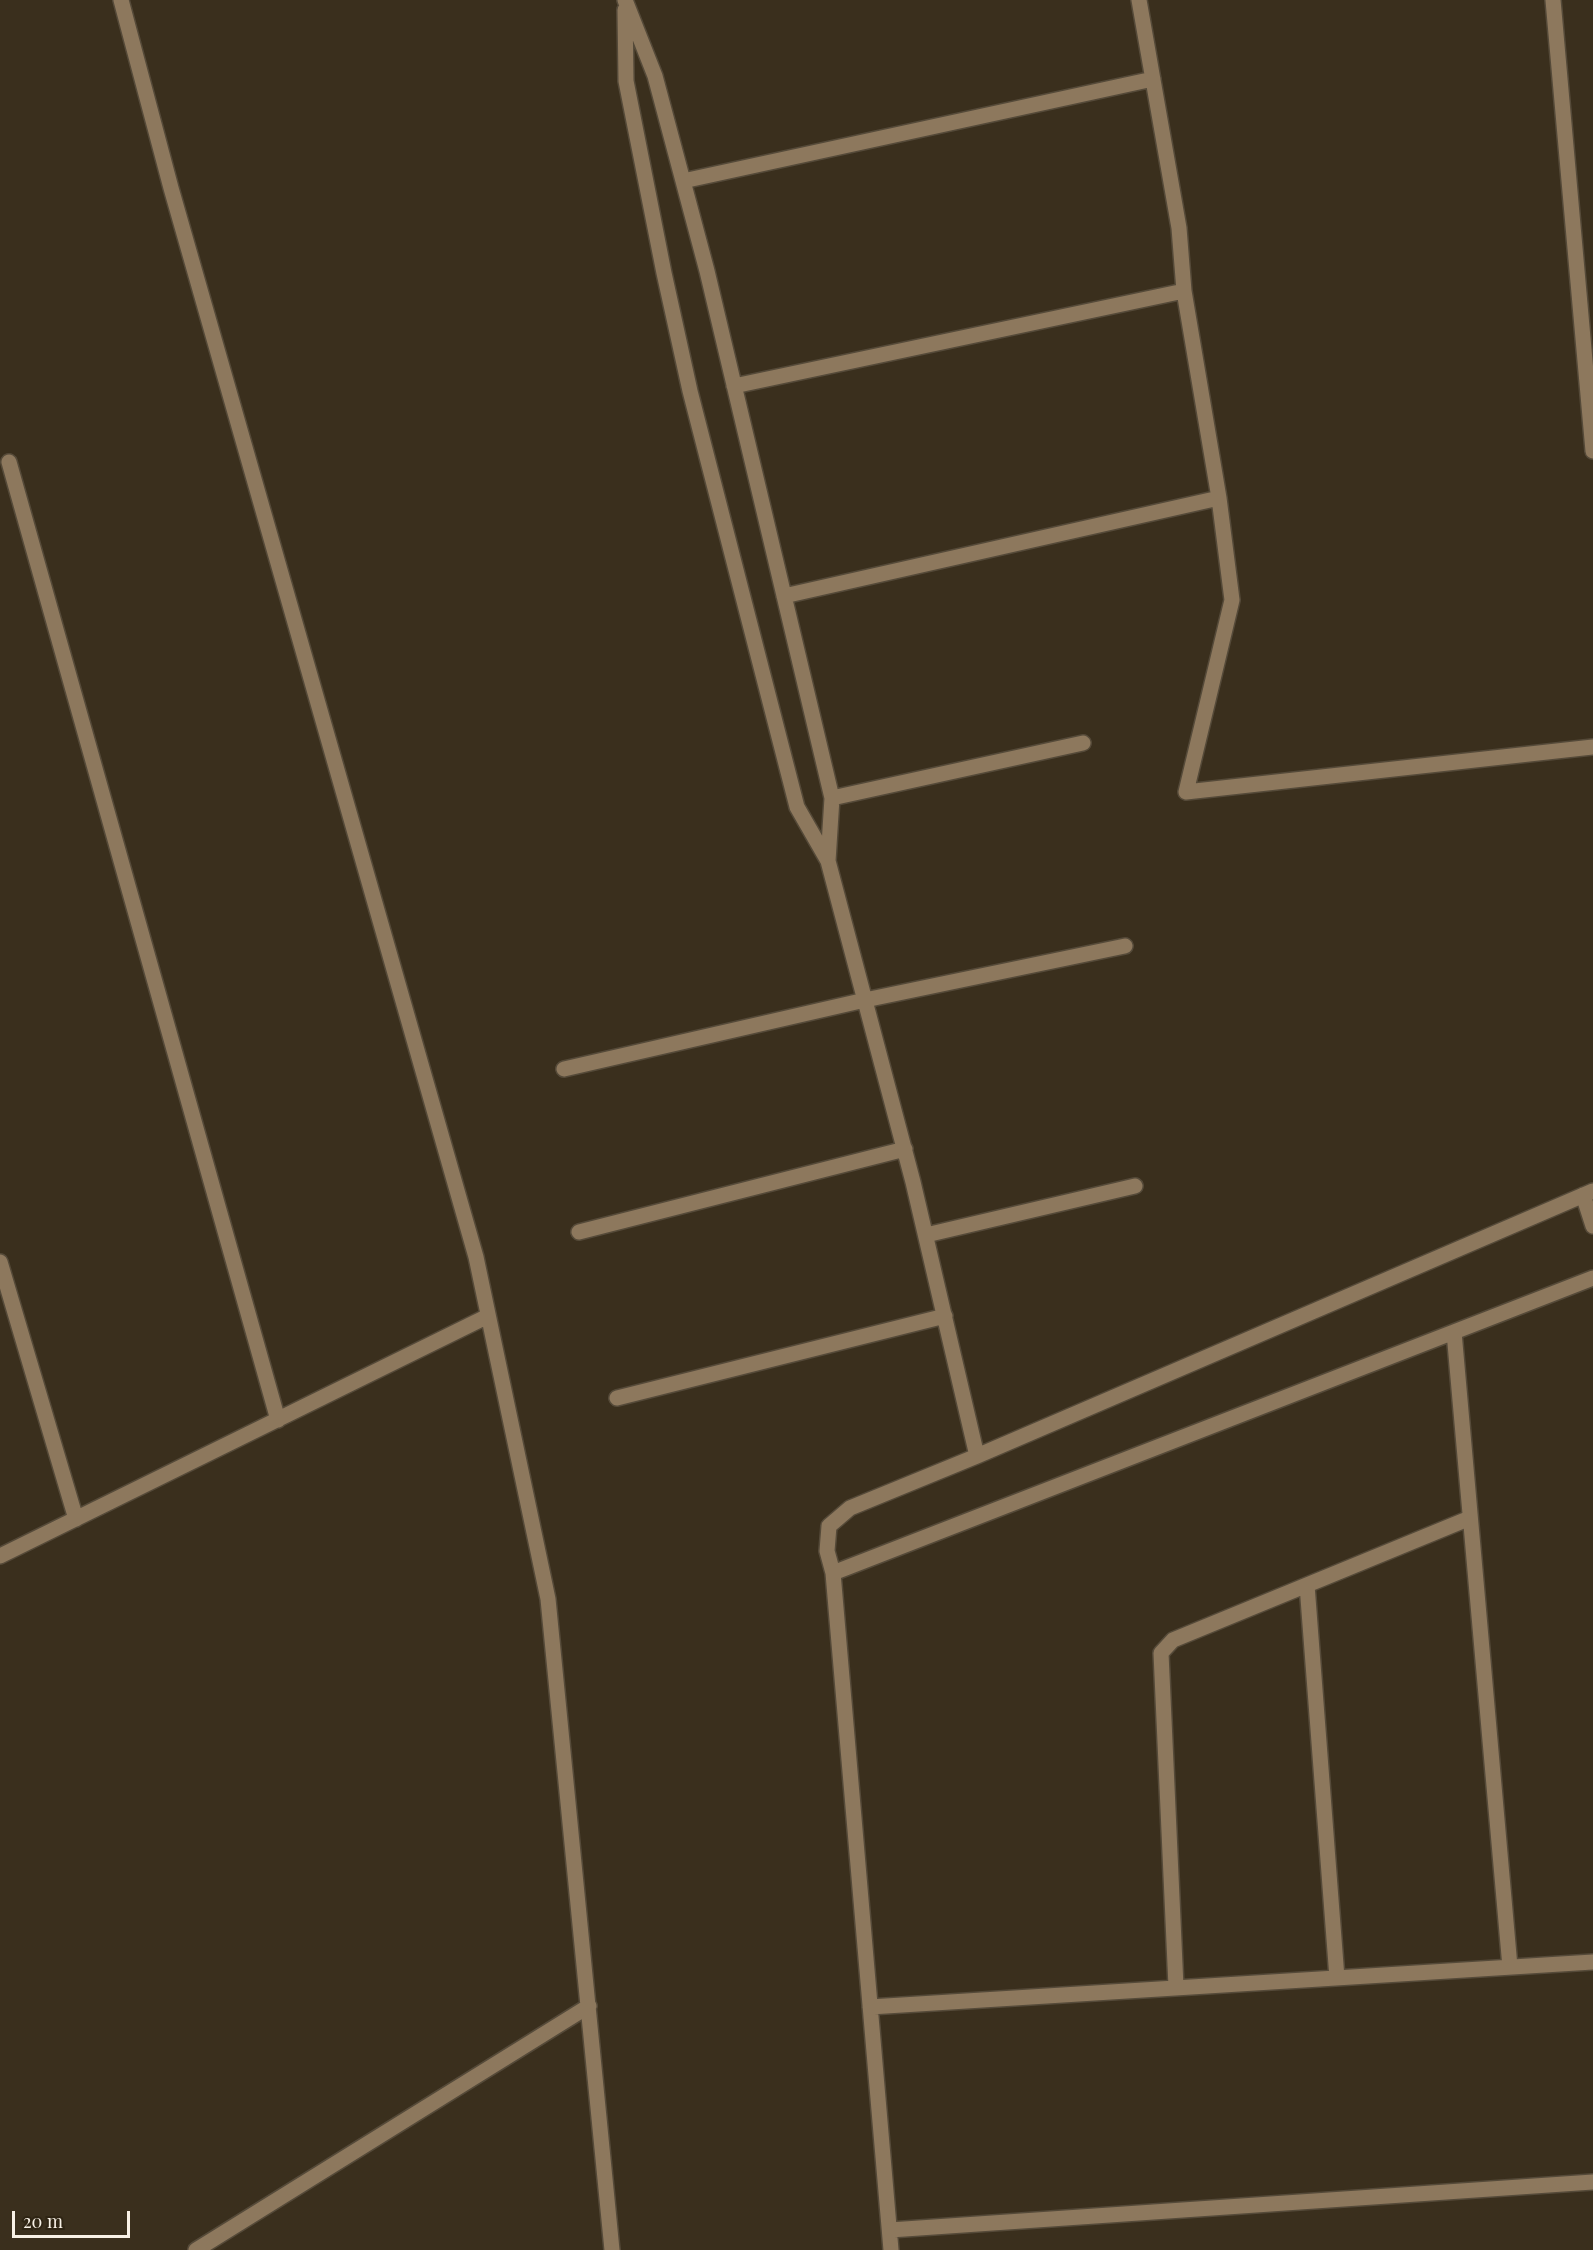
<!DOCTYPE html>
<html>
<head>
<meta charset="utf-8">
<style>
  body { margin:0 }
  #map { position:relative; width:1593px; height:2250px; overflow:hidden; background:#3a2f1d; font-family:"Playfair Display",serif }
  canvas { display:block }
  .scale { position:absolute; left:12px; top:2211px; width:118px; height:27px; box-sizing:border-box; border:3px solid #f8f1e6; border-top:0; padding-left:8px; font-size:18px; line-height:21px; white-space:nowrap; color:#f8f1e6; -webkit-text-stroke:4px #2f2514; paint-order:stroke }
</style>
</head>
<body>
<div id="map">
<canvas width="1593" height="2250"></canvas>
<div class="scale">20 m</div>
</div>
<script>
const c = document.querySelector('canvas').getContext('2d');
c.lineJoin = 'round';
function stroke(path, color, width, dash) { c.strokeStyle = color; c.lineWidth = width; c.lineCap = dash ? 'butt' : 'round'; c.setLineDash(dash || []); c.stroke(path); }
const minor = new Path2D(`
  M121 0 171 188 476 1257 548 1599 612 2250
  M625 0 655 76 707 271 832 798 828 861 913 1182 977 1456
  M1139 0 1179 228 1184 291 1219 498 1232 600 1186 792 1593 747
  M1553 0 1593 451
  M625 10 626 81 664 273 690 391 797 807 828 861
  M683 181 1153 79
  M734 386 1184 291
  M9 462 278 1420
  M784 596 1219 498
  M832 798 1083 743
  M564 1069 865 1000 1125 946
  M1583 1195 1593 1226
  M579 1232 905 1149
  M926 1235 1135 1186
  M0 1262 76 1519
  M1454 1332 1510 1967
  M617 1398 945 1316
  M0 1556 488 1316
  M833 1573 1593 1278
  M1307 1585 1337 1978
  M1176 1987 1161 1653 1173 1640 1470 1518
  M870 2007 1593 1962
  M890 2230 1593 2182
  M196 2250 589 2006
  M891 2250 833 1573 827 1551 829 1526 850 1508 977 1456 1593 1191`);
stroke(minor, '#554a39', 18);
stroke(minor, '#8d785d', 15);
</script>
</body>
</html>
